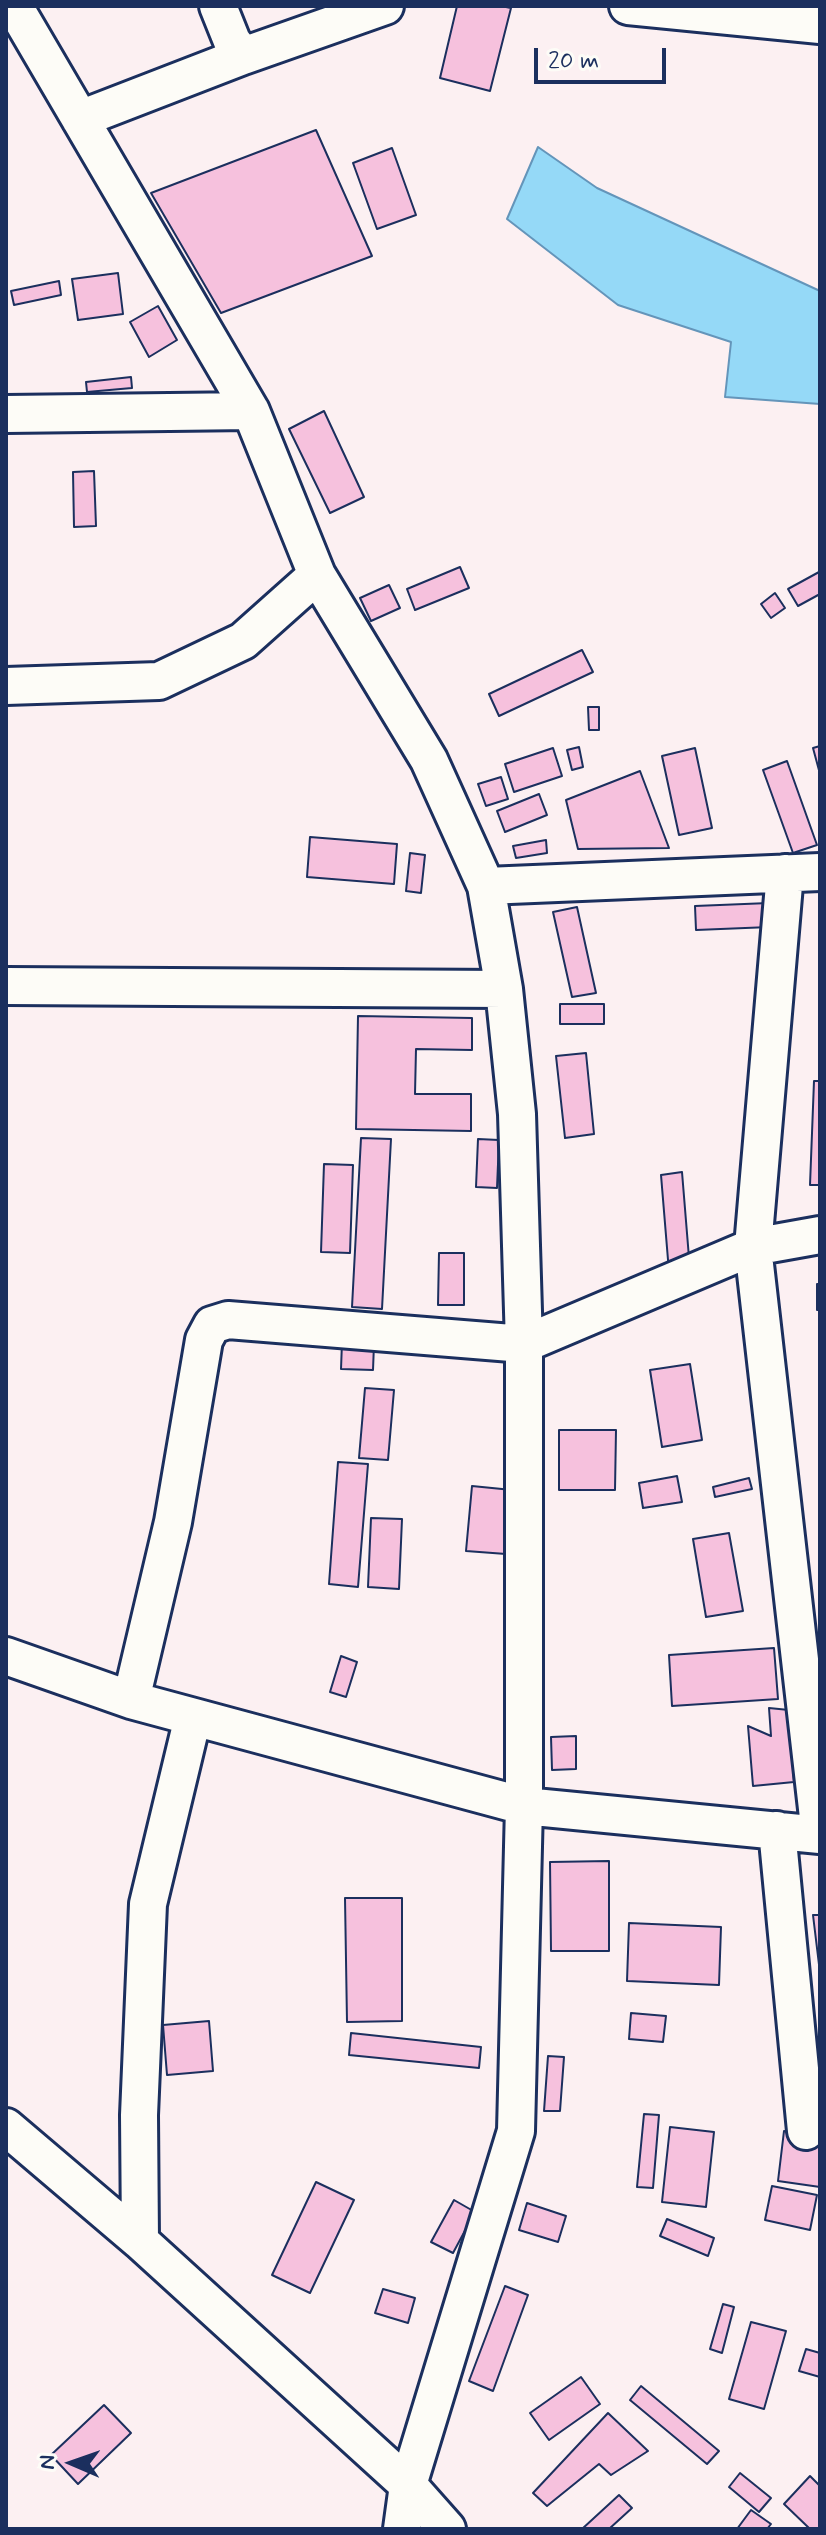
<!DOCTYPE html>
<html>
<head>
<meta charset="utf-8">
<style>
  body { margin:0 }
  #map { position:relative; width:826px; height:2535px; overflow:hidden; background:#fcf0f2; font-family:Mynerve,sans-serif }
  canvas { display:block }
  .frame { position:absolute; inset:0; border:8px solid #1b2f5e; pointer-events:none }
  .north { position:absolute; left:32px; top:2423px; width:80px; height:80px; -webkit-text-stroke:6px #fdfcf7; paint-order:stroke; rotate:272deg; font-size:22px; font-weight:700; line-height:32px; text-align:center; color:#1b2f5e }
  .north::after { content:''; display:block; margin:auto; width:28px; height:36px; background:#1b2f5e; clip-path:polygon(50% 0,100% 100%,50% 72%,0 100%) }
  .scale { position:absolute; left:534px; top:48px; width:132px; height:36px; box-sizing:border-box; border:4px solid #1b2f5e; border-top:0; padding-left:10px; font-size:24px; line-height:28px; white-space:nowrap; color:#1b2f5e; -webkit-text-stroke:6px #fdfcf7; paint-order:stroke }
</style>
</head>
<body>
<div id="map">
<canvas width="826" height="2535"></canvas>
<div class="frame"></div>
<div class="north">N</div>
<div class="scale">20 m</div>
</div>
<script>
const c = document.querySelector('canvas').getContext('2d');
c.lineJoin = 'round';
function paint(path, color) { c.fillStyle = color; c.fill(path, 'evenodd'); }
function stroke(path, color, width, dash) { c.strokeStyle = color; c.lineWidth = width; c.lineCap = dash ? 'butt' : 'round'; c.setLineDash(dash || []); c.stroke(path); }
const water = new Path2D(`
  M538 147 597 188 820 291V404L725 397 731 342 618 305 507 219Z`);
paint(water, '#95d9f7');
stroke(water, '#6495ba', 2);
const building = new Path2D(`
  M457 6H501L511 8 490 91 440 78Z
  M316 130 372 256 221 313 151 193Z
  M392 148 416 215 377 229 353 163Z
  M118 273 123 314 78 320 72 279Z
  M59 281 61 295 14 305 11 291Z
  M158 306 177 340 149 357 130 322Z
  M131 377 132 388 87 392 86 382Z
  M324 411 364 497 330 513 289 429Z
  M94 471 96 526 74 527 73 472Z
  M460 567 469 588 415 610 407 589Z
  M819 572 820 594 798 606 788 589Z
  M389 585 400 608 371 621 360 598Z
  M775 593 785 608 771 618 761 604Z
  M582 650 593 672 499 716 489 694Z
  M588 707H599V730H589Z
  M820 746V774L813 748Z
  M579 747 583 767 572 770 567 750Z
  M553 748 562 776 514 792 505 764Z
  M695 748 712 828 679 835 662 756Z
  M787 761 817 845 793 853 763 770Z
  M640 771 669 848 578 849 566 800Z
  M501 777 508 799 486 806 478 784Z
  M539 794 547 815 505 832 497 811Z
  M310 837 397 844 394 884 307 877Z
  M546 840 547 853 516 858 513 846Z
  M410 853 425 855 421 893 406 891Z
  M769 903 770 927 696 930 695 906Z
  M577 907 596 993 572 997 553 912Z
  M560 1004H604V1024H560Z
  M358 1016 472 1018V1050L416 1049 415 1094H471V1131L356 1129Z
  M586 1053 594 1134 565 1138 556 1056Z
  M814 1081H820V1185H810Z
  M361 1138 391 1139 382 1309 352 1307Z
  M478 1139 499 1140 497 1188 476 1187Z
  M324 1164 353 1165 350 1253 321 1252Z
  M682 1172 690 1270 669 1272 661 1175Z
  M439 1253H464V1305H438Z
  M817 1284H820V1310H817Z
  M342 1342 374 1344 373 1370 341 1369Z
  M690 1364 702 1440 662 1447 650 1370Z
  M365 1388 394 1390 388 1460 359 1458Z
  M559 1430H616L615 1490H559Z
  M338 1462 368 1464 358 1587 329 1584Z
  M677 1476 682 1502 643 1508 639 1483Z
  M749 1478 752 1489 715 1497 713 1487Z
  M472 1486 512 1490 506 1554 466 1551Z
  M371 1518 402 1519 399 1589 368 1587Z
  M729 1533 743 1611 706 1617 693 1539Z
  M774 1648 778 1699 672 1706 669 1655Z
  M341 1656 357 1662 346 1697 330 1692Z
  M769 1708 789 1710 794 1782 753 1786 748 1726 771 1736Z
  M576 1736V1769L552 1770 551 1737Z
  M609 1861V1951H551L550 1862Z
  M345 1898H402V2021L347 2022Z
  M813 1915H820V1973Z
  M629 1923 721 1927 719 1985 627 1981Z
  M631 2013 666 2016 663 2042 629 2039Z
  M209 2021 213 2071 167 2075 163 2025Z
  M351 2033 481 2047 479 2068 349 2055Z
  M548 2056 564 2057 560 2111H544Z
  M644 2114 659 2115 653 2188 637 2187Z
  M670 2127 714 2132 706 2207 662 2202Z
  M784 2131 820 2135V2187L778 2181Z
  M316 2182 354 2200 310 2293 272 2275Z
  M772 2186 817 2195 810 2230 765 2220Z
  M454 2200 475 2212 453 2253 431 2242Z
  M527 2203 566 2216 558 2242 519 2230Z
  M667 2219 714 2238 708 2256 660 2236Z
  M505 2286 528 2295 493 2391 469 2381Z
  M383 2289 415 2298 408 2323 375 2313Z
  M723 2304 734 2307 722 2353 710 2349Z
  M751 2322 786 2331 764 2409 729 2399Z
  M806 2349 820 2353V2377L799 2371Z
  M581 2377 600 2404 549 2440 530 2413Z
  M641 2386 719 2451 707 2464 630 2400Z
  M104 2405 131 2433 78 2484 51 2455Z
  M608 2413 648 2451 611 2475 599 2464 547 2506 533 2493Z
  M740 2473 771 2498 759 2512 729 2487Z
  M810 2476 820 2486V2529H810L784 2504Z
  M619 2495 632 2508 609 2529H582Z
  M751 2510 771 2524 767 2529H737Z`);
paint(building, '#f6c1dd');
stroke(building, '#1b2f5e', 2);
const minor = new Path2D(`
  M14 6 251 411 317 575 429 760 486 886 504 989 517 1114 524 1344V1806L516 2131 408 2485 402 2529
  M218 6 232 41 243 56 385 6
  M628 6 820 25
  M80 119 243 56
  M6 414 251 411
  M6 686 159 681 243 641 317 575
  M785 873 753 1247 820 1835
  M486 886 820 872
  M6 986 504 989
  M6 1656 131 1700 524 1806 820 1835
  M131 1700 173 1522 204 1340 212 1325 228 1320 524 1344 753 1247 820 1235
  M777 1830 806 2131
  M6 2127 140 2241 408 2485 447 2529
  M140 2241 139 2115 148 1904 193 1717`);
stroke(minor, '#1b2f5e', 42);
stroke(minor, '#fdfcf7', 36);
</script>
</body>
</html>
